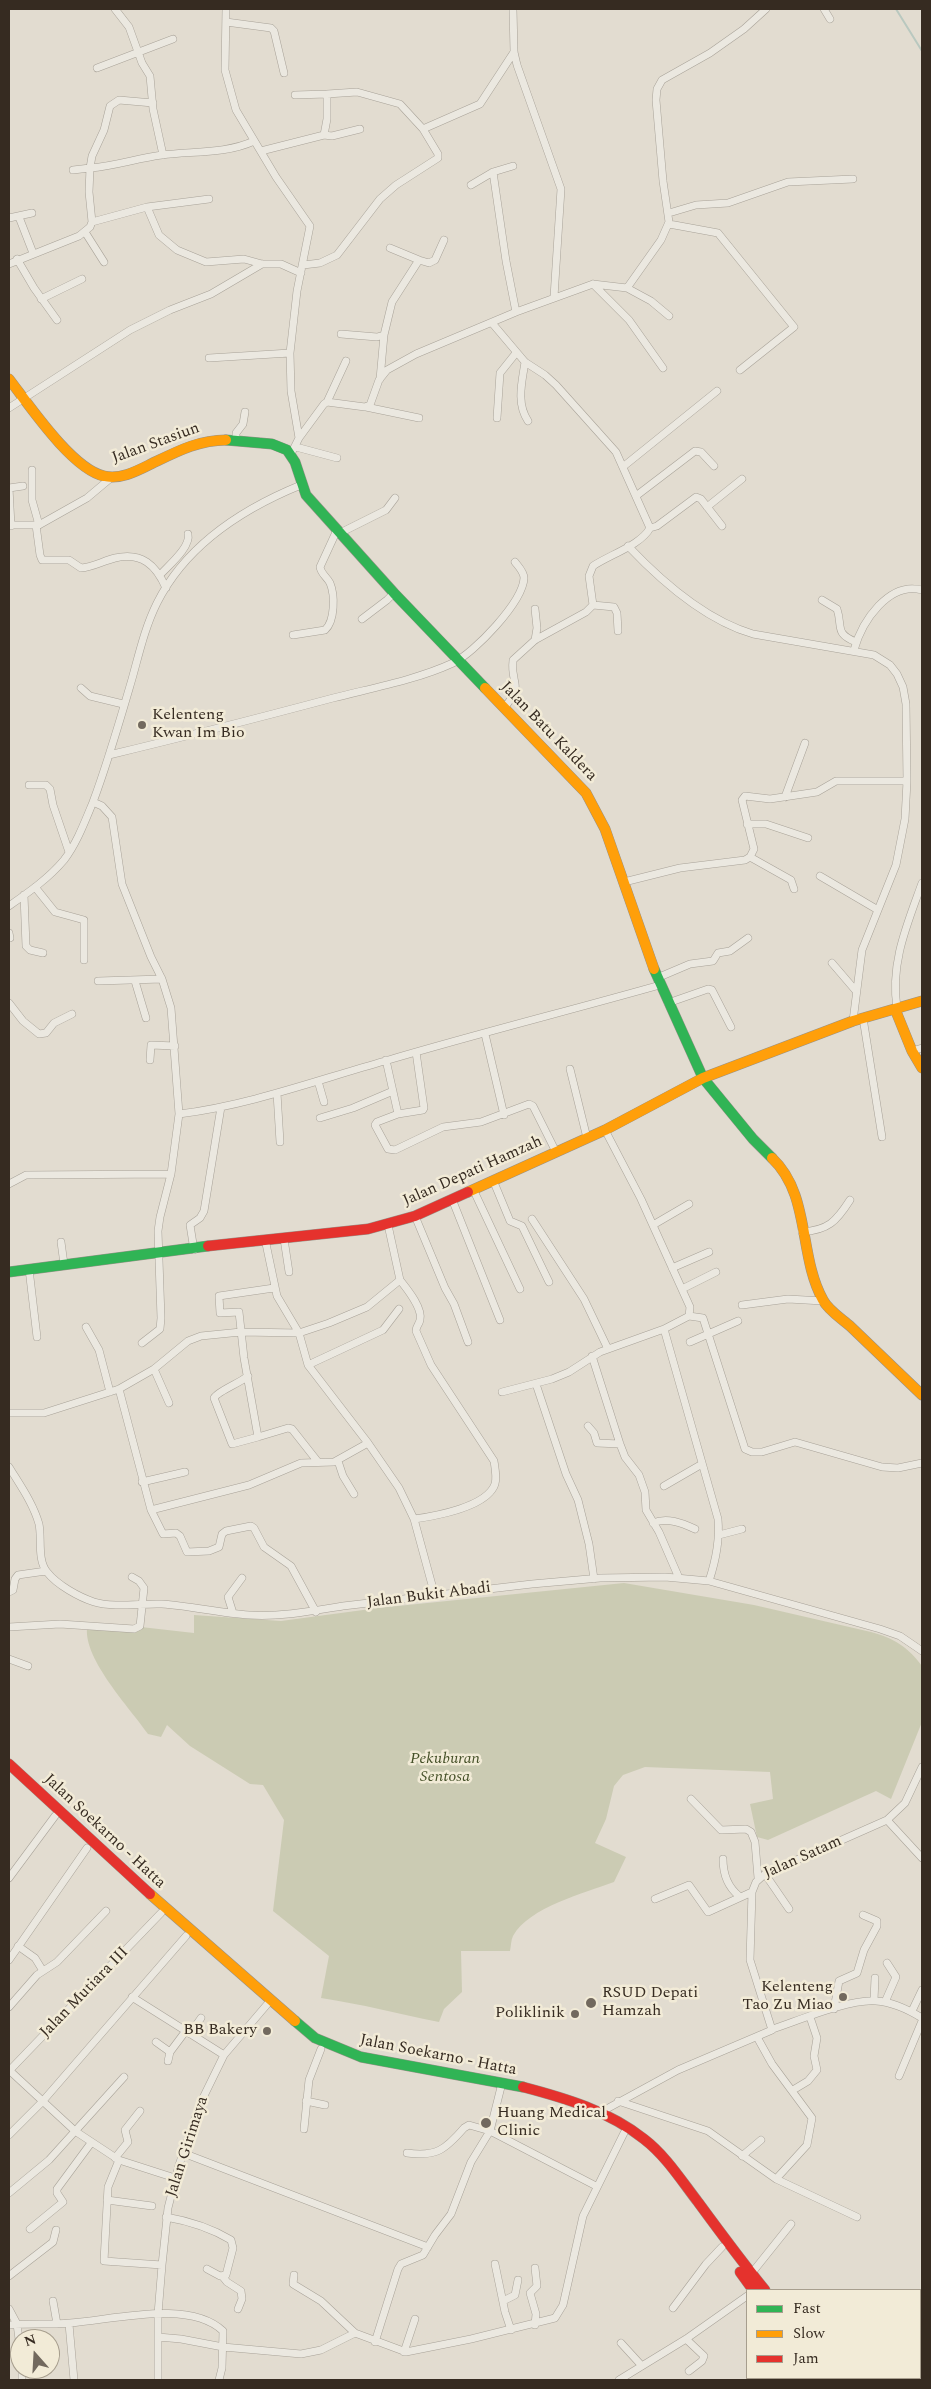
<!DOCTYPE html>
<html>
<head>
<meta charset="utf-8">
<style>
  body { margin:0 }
  #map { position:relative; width:931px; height:2389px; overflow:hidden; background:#e2dcd0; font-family:Spectral,serif }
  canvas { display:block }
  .frame { position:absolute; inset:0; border:10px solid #362b21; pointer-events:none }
  .legend { position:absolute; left:746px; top:2289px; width:175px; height:90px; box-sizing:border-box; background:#f2ebd7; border:1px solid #a79e8e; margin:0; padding:6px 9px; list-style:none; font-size:15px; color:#362b21 }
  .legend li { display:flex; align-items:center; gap:10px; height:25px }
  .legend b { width:25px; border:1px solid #a79e8e }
  .north { position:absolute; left:10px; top:2329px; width:50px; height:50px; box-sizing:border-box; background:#f2ebd7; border:1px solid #a79e8e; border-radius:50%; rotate:341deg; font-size:14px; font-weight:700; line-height:20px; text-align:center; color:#362b21 }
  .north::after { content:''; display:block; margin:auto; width:18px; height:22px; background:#72695e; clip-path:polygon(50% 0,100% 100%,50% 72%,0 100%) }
</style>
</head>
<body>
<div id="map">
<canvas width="931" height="2389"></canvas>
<div class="frame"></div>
<ul class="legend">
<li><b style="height:6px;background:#30b455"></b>Fast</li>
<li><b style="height:6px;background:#ff9f0a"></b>Slow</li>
<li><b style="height:6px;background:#e5322d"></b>Jam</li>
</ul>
<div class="north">N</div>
</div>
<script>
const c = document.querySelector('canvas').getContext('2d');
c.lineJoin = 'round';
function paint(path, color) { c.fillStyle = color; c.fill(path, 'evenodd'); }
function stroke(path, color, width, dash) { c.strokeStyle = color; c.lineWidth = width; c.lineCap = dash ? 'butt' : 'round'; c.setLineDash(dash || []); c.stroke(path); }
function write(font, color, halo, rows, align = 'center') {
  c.font = font + ' Spectral,serif'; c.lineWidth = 5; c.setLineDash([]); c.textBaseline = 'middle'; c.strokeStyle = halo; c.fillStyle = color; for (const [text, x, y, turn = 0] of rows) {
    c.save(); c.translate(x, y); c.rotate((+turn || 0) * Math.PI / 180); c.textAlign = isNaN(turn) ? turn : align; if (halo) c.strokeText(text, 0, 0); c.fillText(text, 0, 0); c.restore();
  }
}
paint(new Path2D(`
  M624 1583 754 1605 871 1632C894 1638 908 1647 922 1666V1722L891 1799 876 1791 768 1840 757 1837 750 1804 773 1799 770 1772 645 1767 623 1775 614 1786 606 1819 595 1843 626 1857 614 1882C585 1893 529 1907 513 1936 511 1940 511 1946 510 1951H461L462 1992 444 2009 439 2022C399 2014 361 2004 321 1998L329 1956 273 1911 284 1820 263 1785 250 1784 190 1746 167 1725 161 1737 148 1734C130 1708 84 1660 87 1628L132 1626 194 1633V1615L281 1621 378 1608Z`), '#cbcbb3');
stroke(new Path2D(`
  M896 9 922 51`), '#b9c8bf', 2);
const street = new Path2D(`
  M115 9 129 27 142 63 150 76 153 109 163 155
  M226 9 225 70 236 110 276 177 310 226 297 291 290 353 291 391 299 438 291 454
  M513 9 514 52 517 65 561 189 554 297
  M824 9 830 19
  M226 22 271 28 274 31 284 73
  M97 68 173 39
  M295 95 327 94V119L324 135
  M423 129 480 104 514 52
  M261 151 324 135 332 136 360 129
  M73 170 90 168 92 156 104 130 110 106 119 100 153 103
  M493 172 506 261 516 312
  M471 185 493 172 513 166
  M147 207 209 199
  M669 213 696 205 728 203 788 182 853 179
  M19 217 33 253
  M9 218 32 213
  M92 222 147 207 159 235 177 250 206 262 244 259 262 264H281L301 273
  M669 224 718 233 794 327 740 370
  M85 232 104 262
  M17 259 34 288 57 320
  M419 260 429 263 435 260 444 240
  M9 264 79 236 90 227 92 222 89 192 90 168C115 166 138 158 162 155 192 151 226 154 254 141
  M303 265 320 263 337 255 380 199 396 185 438 158V154L423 129 400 104 357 92 327 94
  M593 284 629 320 663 368
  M627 288 651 301 669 316
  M41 299 82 279
  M492 323 525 362 545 375 556 385 616 452 650 528C641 545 609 555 593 566L589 576 593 605 586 612 535 640 513 660C510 686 525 683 504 708
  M341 334 377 337 384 335
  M209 358 290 353
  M525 362C522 382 516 403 528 421
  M380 379 384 335 392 302 419 260 390 248
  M327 402 346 361
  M366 407 419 418
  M9 408 130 330 170 310 211 294 262 264
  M497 418 500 373 516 353
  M299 438 324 404 327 402 365 407 370 405 379 380 387 370 416 354 516 312 593 284 627 288 661 240 669 222 663 181 656 100 657 89 662 80 710 53 744 29 766 9
  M236 439V433L243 424 245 412
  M296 447 337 458
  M624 466 717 391
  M32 470V500L39 525
  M9 488 11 526
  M9 488 23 486
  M636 496 695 451 701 452 714 466
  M707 507 742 479
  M9 525H39L87 498 112 477
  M36 525 40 555 42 560H69L81 568C93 567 103 561 115 558 142 552 156 565 166 588
  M650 528 657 526 696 497 701 499 722 526
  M340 533 386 510 395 498
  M628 546C662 582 705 620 753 634L874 655 890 665 897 674 903 687 906 704 907 781 905 819 896 865 862 950 853 1021
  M160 575C169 565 191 547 188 534
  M822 600 837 609C843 627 834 633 856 642
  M593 605 614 607 617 613 618 631
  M535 609 537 628 535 640
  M362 619 387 600 394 593
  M293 635 325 630C335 621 335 595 330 583 327 577 321 574 320 567L337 530
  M854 650C862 621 889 581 922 590
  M81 688 90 696 123 704
  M109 755C184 737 258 718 333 698 372 688 416 680 453 663 474 653 523 602 524 578 524 572 519 567 515 562
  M29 785H46L50 789 53 805 69 852
  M785 797 805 743
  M93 802 102 806 112 817 122 884 151 957 162 979 171 1008 179 1114 171 1174 160 1217 158 1231 161 1318 160 1329 142 1343
  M747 824H766L808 838
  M750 857 791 880 794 889
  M820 876 878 910
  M624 882 680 868 745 860 750 857 754 849 742 800 745 796 770 799 817 792 836 781H907
  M35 887 55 912 84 920V960
  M24 895 26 946 30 950 43 953
  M9 906C29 892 49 878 64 860 77 843 85 821 93 802 108 762 120 720 132 679 139 654 145 627 157 603 186 545 242 509 301 485
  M9 933 10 938
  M832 963 856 991
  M657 978 690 964 713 961 718 953 730 951 748 938
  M98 981 162 979
  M135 981 146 1018
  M9 1003 23 1021 39 1034 46 1033 54 1023 72 1014
  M668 1003 708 989 712 990 731 1027
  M897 1008C890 963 907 925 922 883
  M863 1018 882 1137
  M485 1034 504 1115
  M912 1051 922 1048
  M150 1060 151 1045 175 1046
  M386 1060 398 1114 377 1122 375 1125 388 1149 395 1150 443 1127 481 1122 529 1104 533 1106 556 1152
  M570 1069 587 1138
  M318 1081 324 1102
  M277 1093 280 1142
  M179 1114C250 1105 317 1080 385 1061 476 1034 568 1011 660 985
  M398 1114 423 1110 424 1108 416 1052
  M320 1118 353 1108 393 1091
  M605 1130 641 1199 690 1307 689 1316 664 1329 718 1519C720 1541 716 1560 709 1581
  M493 1180 510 1221 522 1226 549 1282
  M9 1184 26 1175 171 1174
  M473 1189 520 1289
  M452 1199 500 1320
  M415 1216 445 1288 454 1304 468 1342
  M532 1219 584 1299 608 1349
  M653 1225 689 1204
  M802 1232C828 1230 836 1222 850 1200
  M265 1239 277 1296 299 1333 308 1365 368 1443 399 1488 414 1519 435 1596
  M284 1239 289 1272
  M61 1242 64 1264
  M194 1250 190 1225 200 1218 204 1211 221 1107
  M672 1268 709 1252
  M29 1269 37 1337
  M400 1280C407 1289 423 1308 420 1320 419 1325 416 1326 416 1331L431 1365 494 1461C495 1468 497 1477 495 1484 487 1507 435 1516 414 1519
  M682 1289 716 1272
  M742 1305 788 1299 823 1301
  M689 1316 703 1318 745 1449 752 1452H762L795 1442 882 1467 898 1468 922 1463
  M86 1327 99 1350 110 1392
  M690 1342 738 1321
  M592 1356 620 1444 625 1457 639 1475 645 1492 646 1510 659 1532 679 1578
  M308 1365 383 1330 399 1309
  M154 1369 169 1403
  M248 1376C240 1383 218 1391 214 1398L232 1444 258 1437 244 1358 239 1312 220 1313 219 1296 274 1288
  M536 1384 566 1474 578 1500 589 1544 594 1579
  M119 1389 151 1510 163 1534 176 1533 180 1536 187 1552 209 1551 219 1547 222 1534 226 1531 251 1526 254 1528 264 1547 291 1566 316 1612
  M502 1392 552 1379 569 1372 600 1352 664 1329
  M9 1413H44L119 1389 154 1369 188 1341 201 1336 241 1332 299 1333 329 1323 367 1307 400 1280 388 1225
  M588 1426 594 1433 597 1443 620 1444
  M258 1437 288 1428 292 1429 318 1462
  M338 1461 343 1476 354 1494
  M9 1467C20 1485 33 1503 39 1524 42 1538 37 1560 47 1572 57 1585 79 1597 94 1602 114 1608 142 1603 162 1604 191 1606 220 1613 249 1615 281 1617 312 1611 343 1606L532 1584 600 1578 665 1577 709 1581 880 1629 900 1636 922 1651
  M142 1482 185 1472
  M664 1486 702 1464
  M151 1510 249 1485 301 1463 334 1462 368 1443
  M653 1523C667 1517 682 1523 695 1529
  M719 1535 742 1529
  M9 1592 13 1590 15 1579 18 1575 46 1571
  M233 1613 228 1597 242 1578
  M9 1627 60 1624 134 1629 140 1626 144 1588 139 1581 132 1577
  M9 1659 28 1666
  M691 1799 721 1830 746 1829 751 1832 755 1842 758 1878
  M887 1820 922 1858
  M723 1859C723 1874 728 1887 739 1896
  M765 1874 789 1909
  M9 1878 55 1816
  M655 1899 689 1885 708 1912 752 1892
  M18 1946 35 1958 43 1971
  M9 1960 87 1848
  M132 1997 224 2055
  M874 2000 875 1978
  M885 2002 896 1977 887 1963
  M9 2007 37 1975 57 1962 106 1911
  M834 2009 839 1981 857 1973 864 1950 877 1926V1921L863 1915
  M912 2011 922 1990
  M773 2029C800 2020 849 1999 876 2001 892 2002 909 2010 922 2018
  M190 2034 201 2018
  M757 2037 772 2064 812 2118 807 2145 776 2179
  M156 2042 170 2052
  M168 2061 170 2052 185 2032
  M9 2070 75 2131 119 2160 175 2178
  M9 2071 161 1913
  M899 2076 922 2021
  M793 2090 808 2081 817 2070 814 2056 817 2038 810 2017
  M306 2101 325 2105
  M618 2101 708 2131 776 2179 857 2217
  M601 2112 678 2070 772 2030 750 1960 752 1892 756 1882 765 1874 887 1820 905 1803 922 1767
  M304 2129 309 2080 321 2049
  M9 2135 42 2102 186 1936
  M183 2153 428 2247
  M407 2153C436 2157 445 2150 464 2128L469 2125 490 2131 596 2186
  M742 2156 761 2140
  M115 2158 128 2142 125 2130 140 2111
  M119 2160 108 2187 104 2261 162 2265
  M9 2193 49 2160 124 2077
  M107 2200 152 2206
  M166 2217C189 2221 211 2228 231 2240L233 2248 226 2275 220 2276 207 2269
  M30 2229 63 2202 57 2193V2189L91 2143
  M495 2264 505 2312 511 2330
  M751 2274 791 2224
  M294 2275 293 2284 321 2301 355 2333 406 2352 471 2339 555 2318 563 2305 583 2216 624 2133
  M9 2276 53 2242 56 2230
  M223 2277 227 2282 241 2291 242 2299 238 2309
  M53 2301 57 2324
  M503 2301 515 2295 518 2280
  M920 2303H922
  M673 2308 706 2264 722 2247
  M9 2309 17 2324 20 2347
  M69 2324 74 2380
  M9 2325C29 2323 50 2325 70 2323 113 2320 189 2299 223 2331L222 2368 219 2380
  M535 2325 536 2314 530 2293 537 2286 535 2268
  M158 2337 181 2339 223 2347 301 2354 321 2350 355 2333
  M686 2339 704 2356 702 2361 689 2371
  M375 2342 398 2269 401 2264 423 2255 435 2235 451 2214 471 2162 490 2131 502 2083
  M621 2343 642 2366
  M404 2352 415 2319
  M22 2369V2380
  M158 2380V2314L162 2265 168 2208 179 2165 200 2104 224 2055 270 2001
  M619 2380 686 2339 747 2296
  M757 2380 758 2378`);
const fast = new Path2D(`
  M226 440 272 444 287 450 295 462 306 495 394 593 485 688
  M654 969 703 1078 753 1139 772 1158
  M9 1272 208 1246
  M295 2021 315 2038 361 2057 523 2087
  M920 2334H922`);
const slow = new Path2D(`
  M9 379C29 405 72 469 104 476 120 480 137 471 151 464 176 452 198 440 226 440
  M485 688 586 793 605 829 654 969
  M895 1009 912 1051 922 1068
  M772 1158C811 1195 798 1255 823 1300 828 1310 842 1319 850 1326 874 1349 898 1372 922 1395
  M468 1192 605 1130 703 1078 853 1021 922 1001
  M150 1894 295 2021`);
const jam = new Path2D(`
  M208 1246 368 1229 415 1216 468 1192
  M9 1764 150 1894
  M523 2087C565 2098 609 2111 644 2139 666 2156 681 2180 698 2202 720 2232 742 2262 765 2290
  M740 2272 753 2290`);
stroke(street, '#a8a298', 8);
stroke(fast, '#979188', 11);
stroke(slow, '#979188', 11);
stroke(jam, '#979188', 11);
stroke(street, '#ebe8e0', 7);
stroke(fast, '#30b455', 10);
stroke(slow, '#ff9f0a', 10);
stroke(jam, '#e5322d', 10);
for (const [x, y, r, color] of [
  [142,725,5,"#72695e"],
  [843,1997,5,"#72695e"],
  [591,2003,6,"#72695e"],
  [575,2014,5,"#72695e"],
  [267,2031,5,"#72695e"],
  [486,2123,6,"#72695e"]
]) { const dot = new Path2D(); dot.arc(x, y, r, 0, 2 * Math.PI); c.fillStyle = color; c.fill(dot); stroke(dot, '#f2ebd7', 2); }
write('16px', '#362b21', '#f2ebd7', [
  ["Jalan Stasiun",156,444,-20],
  ["Jalan Batu Kaldera",548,732,46],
  ["Jalan Depati Hamzah",473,1172,-24],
  ["Jalan Bukit Abadi",429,1596,-7],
  ["Jalan Soekarno - Hatta",104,1832,43],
  ["Jalan Satam",803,1858,-24],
  ["Jalan Mutiara III",85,1993,-46],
  ["Jalan Soekarno - Hatta",438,2056,11],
  ["Jalan Girimaya",188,2147,-72]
]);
write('16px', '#362b21', '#f2ebd7', [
  ["Kelenteng",152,716],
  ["Kwan Im Bio",152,734],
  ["Kelenteng",833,1988,"right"],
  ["Tao Zu Miao",833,2006,"right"],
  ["RSUD Depati",602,1994],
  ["Hamzah",602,2012],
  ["Poliklinik",565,2014,"right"],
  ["BB Bakery",257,2031,"right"],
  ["Huang Medical",497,2114],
  ["Clinic",497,2132]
], 'left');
write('italic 16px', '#465129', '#f2ebd7', [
  ["Pekuburan",445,1760],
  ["Sentosa",445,1778]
]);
</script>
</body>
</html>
